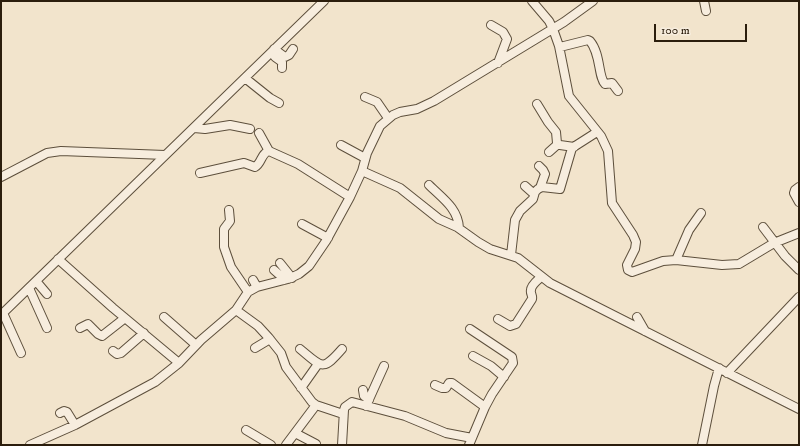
<!DOCTYPE html>
<html>
<head>
<meta charset="utf-8">
<style>
  body { margin:0 }
  #map { position:relative; width:800px; height:446px; overflow:hidden; background:#f2e4cc; font-family:"IM FELL DW Pica",serif }
  canvas { display:block }
  .frame { position:absolute; inset:0; border:2px solid #2b1d0c; pointer-events:none }
  .scale { position:absolute; left:654px; top:24px; width:93px; height:18px; box-sizing:border-box; border:2px solid #2b1d0c; border-top:0; padding-left:5px; font-size:12px; line-height:14px; white-space:nowrap; color:#2b1d0c; -webkit-text-stroke:3px #f7edde; paint-order:stroke }
</style>
</head>
<body>
<div id="map">
<canvas width="800" height="446"></canvas>
<div class="frame"></div>
<div class="scale">100 m</div>
</div>
<script>
const c = document.querySelector('canvas').getContext('2d');
c.lineJoin = 'round';
function stroke(path, color, width, dash) { c.strokeStyle = color; c.lineWidth = width; c.lineCap = dash ? 'butt' : 'round'; c.setLineDash(dash || []); c.stroke(path); }
const minor = new Path2D(`
  M532 1 549 21 553 29 559 46 569 96 601 136 608 151 612 203 633 235 636 242 635 249 627 265 628 270 632 272 663 261 676 260 722 265 739 264 774 243 799 233
  M704 1 706 11
  M491 25 503 32 507 39 498 63
  M560 47 588 40 590 41C601 54 598 77 605 84L612 83 618 91
  M274 49 285 57 289 55 293 49
  M275 57 282 62V68
  M245 78 270 98 279 103
  M365 97 377 102 388 118
  M537 104 548 122 556 132 557 143 560 145 574 147
  M194 128 205 129 230 125 250 129
  M259 133 269 151
  M341 145 365 158
  M549 152 558 144
  M539 166 543 170 545 174 540 188
  M362 171 400 188 439 219 457 227 478 242 490 249 518 258 550 283 799 409
  M200 173 244 163 255 167C262 163 261 153 269 151L298 164 350 197
  M1 177 47 153 61 151 165 155
  M429 185C442 198 458 208 459 228
  M525 186 534 194
  M799 187 795 190 794 193 799 202
  M229 210 230 221 224 229V247L231 267 248 292
  M302 224 328 238
  M763 227 785 256 799 270
  M511 255 515 220 520 211 533 199 535 192 538 189 542 187 560 189 572 148 597 132
  M58 259 113 308 179 363
  M676 260 689 230 701 213
  M280 263 292 278
  M274 270 282 277 284 280
  M253 280 257 287
  M36 281 47 294
  M29 288 47 328
  M236 310 258 326 269 338 281 353 286 367 312 402 316 405 343 414
  M3 313 21 353
  M1 315 324 1
  M164 317 196 345
  M637 317 645 331
  M498 319 510 326 516 324 532 299C533 296 530 293 531 290 531 285 538 280 541 277
  M80 328 88 324 98 334 102 336 125 318
  M255 348 270 339
  M300 349C322 367 322 372 342 349
  M113 351 117 354 121 353 144 333
  M473 356 491 366 504 377
  M727 373 799 297
  M435 385 442 388H446L449 383H452L485 407
  M301 388 318 364
  M363 390 364 396 369 400
  M366 406 384 366
  M60 413 64 411 67 412 75 425
  M246 430 271 445
  M295 433 316 444
  M30 445 75 425 155 382 179 363 201 340 236 310 248 292 257 287 288 279 299 274 309 266 326 241 350 197 362 171 367 153 380 126 393 115 400 112 417 109 434 101 564 22 593 1
  M286 445 316 405
  M342 445 344 410 345 407 352 402 405 416 446 433 472 438
  M469 445 485 407 492 394 513 363 512 357 470 329
  M702 445 714 386 719 368`);
stroke(minor, '#5d4f3c', 10);
stroke(minor, '#f7edde', 8);
</script>
</body>
</html>
